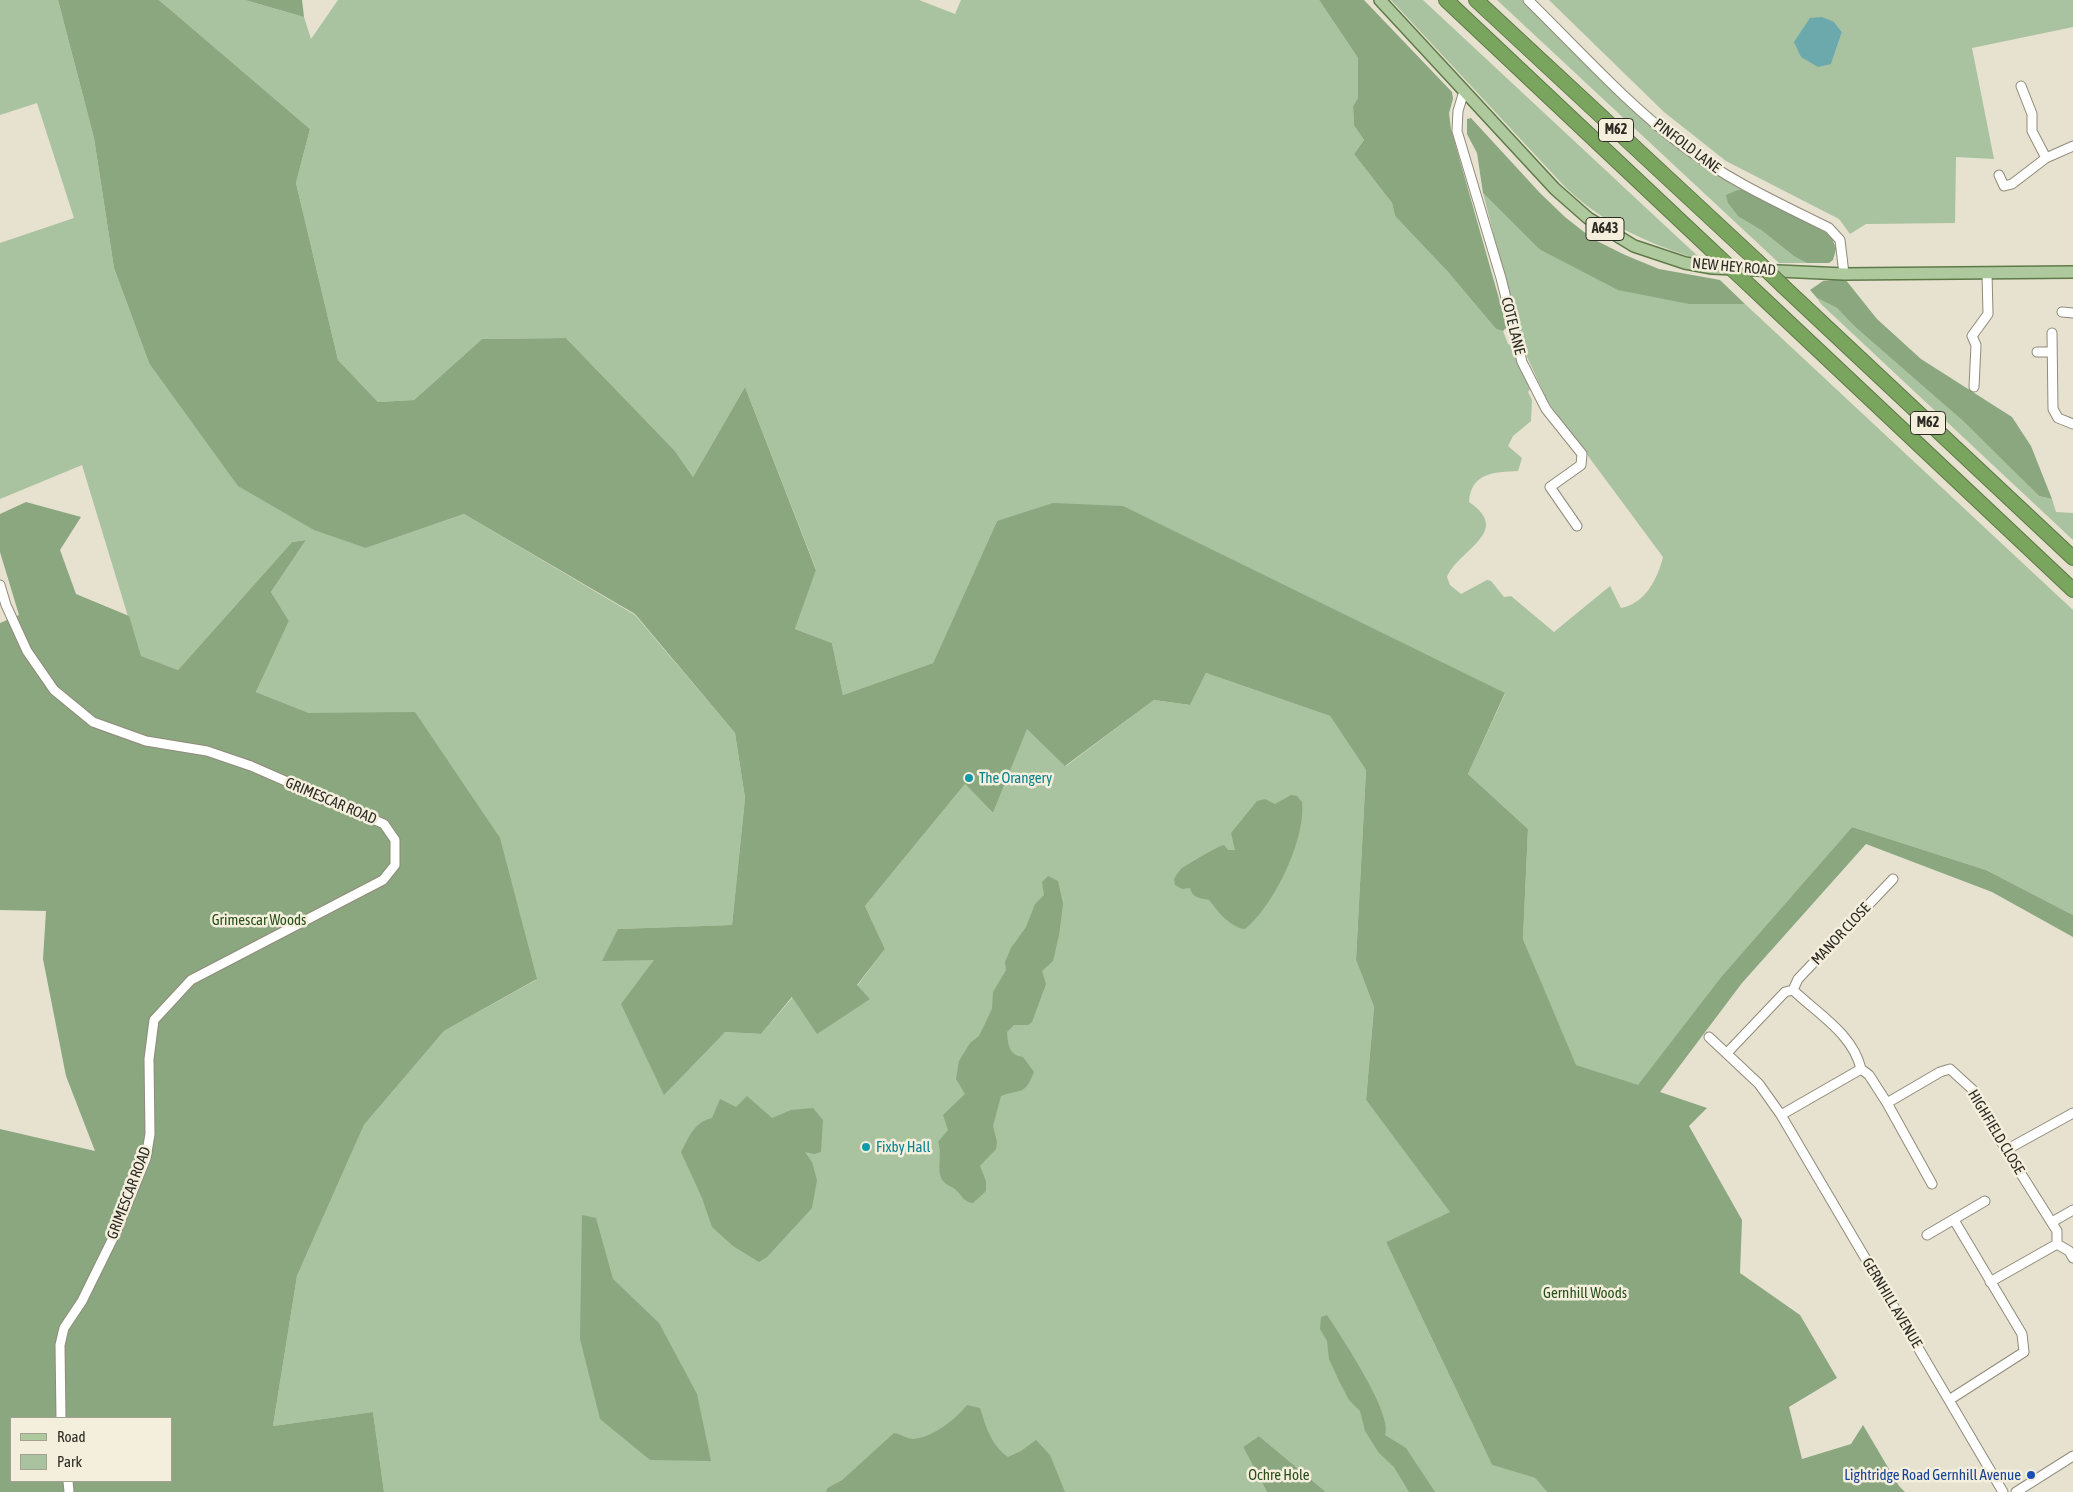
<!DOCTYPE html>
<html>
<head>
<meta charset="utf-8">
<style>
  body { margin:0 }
  #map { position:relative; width:2073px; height:1492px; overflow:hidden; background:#e7e1cf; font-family:"Asap Condensed",sans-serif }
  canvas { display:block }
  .legend { position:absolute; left:10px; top:1417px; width:162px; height:65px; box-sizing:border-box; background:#f4efdc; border:1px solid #a4a092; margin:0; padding:6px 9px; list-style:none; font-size:15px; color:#2c2a23 }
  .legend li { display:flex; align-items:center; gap:10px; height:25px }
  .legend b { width:25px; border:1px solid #a4a092 }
</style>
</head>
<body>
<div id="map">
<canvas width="2073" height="1492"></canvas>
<ul class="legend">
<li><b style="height:6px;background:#afc99e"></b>Road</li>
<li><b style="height:14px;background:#a9c2a0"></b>Park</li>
</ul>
</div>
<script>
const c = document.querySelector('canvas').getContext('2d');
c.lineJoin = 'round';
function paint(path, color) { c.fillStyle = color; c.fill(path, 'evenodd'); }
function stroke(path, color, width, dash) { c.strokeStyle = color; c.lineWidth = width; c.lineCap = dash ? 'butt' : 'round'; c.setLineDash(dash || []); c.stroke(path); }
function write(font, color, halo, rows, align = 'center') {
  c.font = font + ' "Asap Condensed",sans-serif'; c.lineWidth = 5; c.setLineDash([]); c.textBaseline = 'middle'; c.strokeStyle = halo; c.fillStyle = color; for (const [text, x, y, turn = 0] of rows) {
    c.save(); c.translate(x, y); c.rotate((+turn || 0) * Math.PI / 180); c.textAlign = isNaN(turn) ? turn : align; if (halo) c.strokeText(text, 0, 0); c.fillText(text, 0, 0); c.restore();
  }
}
paint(new Path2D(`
  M0 0H58L94 138 114 268 149 363 366 548 464 514 635 615 735 733 745 798 732 925 618 929 654 960 725 1032 761 1034 793 997 870 999 857 986 885 949 865 906 965 784 993 813 1027 728 1066 766 1154 700 1190 705 1206 673 1330 716 1366 770 1356 960 1374 1007 1366 1100 1451 1212 1386 1242 1492 1465 1535 1478 1547 1492H1326L1259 1436 1243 1447 1267 1492H978L931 1481 895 1433 842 1480 827 1488 826 1492H384L373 1412 273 1426 297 1276 364 1125 444 1031 536 980 415 713H309L256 692 289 621 271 592 306 540 292 542 178 670 140 656 82 465 0 499V243L74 218 37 103 0 115Z
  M159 0H245L304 17 311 39 338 0H919L955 14 961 0H1319L1358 58V98L1353 106 1354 124 1364 140 1354 154 1392 203 1395 216 1448 272 1496 329 1503 331 1508 344 1510 345 1530 389 1528 392 1532 400 1531 421 1513 436 1508 446 1522 458 1518 471C1493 472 1471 473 1469 502 1513 532 1459 549 1447 577L1450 585 1461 594 1487 580 1491 581 1504 597 1511 596 1554 632 1610 586 1621 608C1645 604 1658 578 1663 557L1548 402 1522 346 1483 193 1539 249 1689 304H1745L2073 610V915L1986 870 1852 827 1721 977 1638 1086 1575 1065 1523 939 1528 829 1468 774 1505 694 997 521 933 663 843 695 832 643 795 629 816 569 745 387 693 477 675 451 566 338 482 339 414 400 378 402 338 360 296 183 310 129Z
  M1391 0H1423L1703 261C1648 243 1608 227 1565 187Z
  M1497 0H1522C1593 69 1658 144 1746 190L1739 217 1761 230 1795 257 1807 263H1779Z
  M1549 0H2073V27L1972 48 1994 159 1956 157 1955 223 1866 224 1850 234 1839 219 1726 161 1664 112ZM1834 22 1842 32 1831 64Z
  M1817 298 1837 308 1854 326 1963 421 2039 496 2052 499 2056 512 2073 513V540L1821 304Z`), '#a9c2a0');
paint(new Path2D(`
  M58 0H159L310 129 296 183 338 360 378 402 414 400 482 339 566 338 675 451 693 477 745 387 816 570 795 629 832 643 843 695 933 663 997 521 1053 503 1123 506 1505 693 1468 774 1528 829 1523 939 1576 1065 1638 1085 1721 977 1852 827 1986 870 2073 915V937L1992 892 1866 844 1742 983 1660 1092 1707 1108 1689 1126 1742 1220 1740 1273 1800 1315 1837 1378 1789 1407 1802 1459 1851 1444 1863 1425 1899 1486 1905 1492H1547L1535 1478 1492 1465 1386 1242 1450 1212 1366 1100 1374 1007 1356 960 1366 770 1330 716 1206 673 1190 705 1154 700 1065 766 1027 729 993 813 965 784 865 906 885 949 857 985 870 999 817 1034 792 997 761 1034 725 1032 664 1095 621 1004 654 960 602 961 618 929 732 925 745 798 735 733 635 614 464 514 366 548 314 530 238 486 149 363 114 268 94 138Z
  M245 0H302L304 17Z
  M1319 0H1364L1452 92 1453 99 1449 113 1451 129 1507 327 1503 331 1496 329 1448 272 1395 216 1392 203 1354 154 1364 140 1354 125 1353 106 1358 98V58Z
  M1471 118 1540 193 1565 217 1593 239 1625 255 1659 269 1720 280 1745 304H1689L1618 290 1539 249 1483 193 1477 153 1467 134V119Z
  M1738 190H1746L1831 235 1836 249 1833 260 1829 263H1807L1795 257 1761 230 1739 217 1728 203 1726 195Z
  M1845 279 1877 319 1921 359 2012 417 2031 446 2052 499 2039 496 1963 421 1854 326 1837 308 1817 298 1810 290 1823 281Z
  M26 502 81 517 60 550 76 594 129 616 141 656 178 670 292 542 306 540 271 592 289 621 256 692 309 713 415 712 500 838 537 979 444 1031 364 1125 297 1276 273 1426 373 1412 384 1492H0V1129L95 1151 66 1076 43 959 46 911 0 910V623L19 615 0 552V514ZM11 1418H171V1481H11Z
  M1291 795 1297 796 1302 802C1306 839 1274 906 1245 929 1229 927 1219 912 1209 900 1200 898 1192 898 1190 888L1182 889 1175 885 1174 879C1176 876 1178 872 1181 869 1186 865 1220 845 1224 845L1228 850H1235L1231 833 1257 801 1265 799 1275 804Z
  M1048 876 1058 881 1063 904 1059 935 1053 961 1042 971 1046 984 1032 1022 1028 1025H1014L1007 1032C1008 1045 1009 1055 1023 1057L1034 1072C1024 1097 1021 1088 1001 1096L993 1126 997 1142 996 1149 980 1166 986 1181V1191L973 1203C964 1202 963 1197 957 1191 954 1187 947 1186 944 1182 935 1173 943 1154 938 1142L948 1130 943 1115 965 1094 956 1079 959 1061 970 1043 979 1036 992 1009 993 992 1006 970 1005 962 1011 948 1026 927 1035 904 1044 895 1042 882Z
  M747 1096 772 1118 791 1110 813 1108 823 1120 821 1152 814 1154 805 1152 812 1162 817 1180 812 1208 767 1257 759 1262 733 1246 712 1227 702 1198 681 1152C689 1137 694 1122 712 1118L720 1099 736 1107Z
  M582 1215 596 1218 613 1279 659 1323 697 1394 711 1461 650 1460 600 1419 580 1339Z
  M1327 1315C1340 1335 1394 1415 1385 1435L1406 1448 1435 1492H1409L1394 1467 1379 1453 1365 1431 1360 1411 1349 1400 1339 1381 1329 1359 1327 1341 1320 1329 1321 1317Z
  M967 1405 980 1408C986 1427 991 1445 1008 1457L1021 1451 1036 1440 1050 1455 1065 1492H826L827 1488 842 1480 894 1433C900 1434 908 1439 913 1439 932 1438 956 1419 967 1405Z
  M1259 1436 1326 1492H1267L1243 1447Z`), '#8aa780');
paint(new Path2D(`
  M1822 17 1834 22 1842 32 1831 64 1818 67 1801 57 1794 42 1810 18Z`), '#6ba9ad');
const minor = new Path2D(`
  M1528 0C1578 49 1627 104 1683 146 1728 180 1779 203 1829 228L1840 240 1844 274
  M2021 86 2032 114V131L2046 158
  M1464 91 1458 111 1457 131 1501 278 1522 362 1546 409 1582 454 1581 465 1550 487 1577 526
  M1999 175 2004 186 2012 184 2046 158 2073 146
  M2062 312 2073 313
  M2052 333 2053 409 2058 418 2073 424
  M2037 352H2052
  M1974 387 1976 345 1972 336 1988 314 1987 273
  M0 585 6 605 27 651 54 690 93 722 146 741 207 751 251 766 384 824 395 840V865L383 880 191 980 154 1020 149 1059 150 1134 146 1158 116 1232 82 1301 64 1328 60 1345 61 1418
  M1793 990 1798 979 1893 879
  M1709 1037 1759 1084 1781 1115 2003 1492
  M1727 1053 1785 992 1793 990C1818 1014 1853 1034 1861 1069
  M1887 1103 1932 1184
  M1781 1115 1861 1069 1869 1075 1887 1103 1940 1072 1950 1069 1973 1090 2006 1150 2057 1231V1244
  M2006 1150 2073 1113
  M2052 1222 2073 1210
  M1927 1235 1985 1201
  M2057 1244 2069 1251 2073 1258
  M1990 1282 2057 1244
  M1949 1400 2024 1352 2022 1334 1954 1220
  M68 1481 69 1492
  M2016 1492 2073 1456`);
const major = new Path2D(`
  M1380 0 1555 189 1588 218 1634 246 1685 263 1712 268 1844 274 2073 272`);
const highway = new Path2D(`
  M1446 0 1720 258
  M1476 0 1756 260
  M1748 284 2073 590
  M1784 287 2073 558`);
stroke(minor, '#908b7a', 11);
stroke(major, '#5f7a49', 14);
stroke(highway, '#5f7a49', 16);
stroke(minor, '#fff', 9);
stroke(major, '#afc99e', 11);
stroke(highway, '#7aa55e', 14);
const highwayBridge = new Path2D(`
  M1720 258 1748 284
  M1756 260 1784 287`);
stroke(highwayBridge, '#5f7a49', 16, []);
stroke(highwayBridge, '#7aa55e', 14);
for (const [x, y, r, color] of [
  [969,778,5,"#0f9aa8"],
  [866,1147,5,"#0f9aa8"],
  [2031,1475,5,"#1a4fb4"]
]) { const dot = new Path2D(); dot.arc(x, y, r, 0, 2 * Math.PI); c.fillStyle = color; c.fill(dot); stroke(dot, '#f4efdc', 2); }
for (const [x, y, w] of [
  [1616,130,35],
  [1605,229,38],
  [1928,423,35]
]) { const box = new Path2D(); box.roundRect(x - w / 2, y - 11.5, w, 23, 4); c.fillStyle = '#f4efdc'; c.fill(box); stroke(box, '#2c2a23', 1); }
write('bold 14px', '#2c2a23', null, [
  ["M62",1616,130],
  ["A643",1605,229],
  ["M62",1928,423]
]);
write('15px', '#2c2a23', '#f4efdc', [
  ["PINFOLD LANE",1687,146,37],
  ["NEW HEY ROAD",1734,267,5],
  ["COTE LANE",1513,326,76],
  ["GRIMESCAR ROAD",331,801,23],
  ["MANOR CLOSE",1841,934,-47],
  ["HIGHFIELD CLOSE",1996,1132,59],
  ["GRIMESCAR ROAD",129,1193,-69],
  ["GERNHILL AVENUE",1892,1303,59]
]);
write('15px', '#0d838f', '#f4efdc', [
  ["The Orangery",979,778],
  ["Fixby Hall",876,1147]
], 'left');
write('15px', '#2a501b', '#f4efdc', [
  ["Grimescar Woods",259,920],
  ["Gernhill Woods",1585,1293],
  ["Ochre Hole",1279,1475]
]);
write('15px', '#164399', '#f4efdc', [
  ["Lightridge Road Gernhill Avenue",2021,1475]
], 'right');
</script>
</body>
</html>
